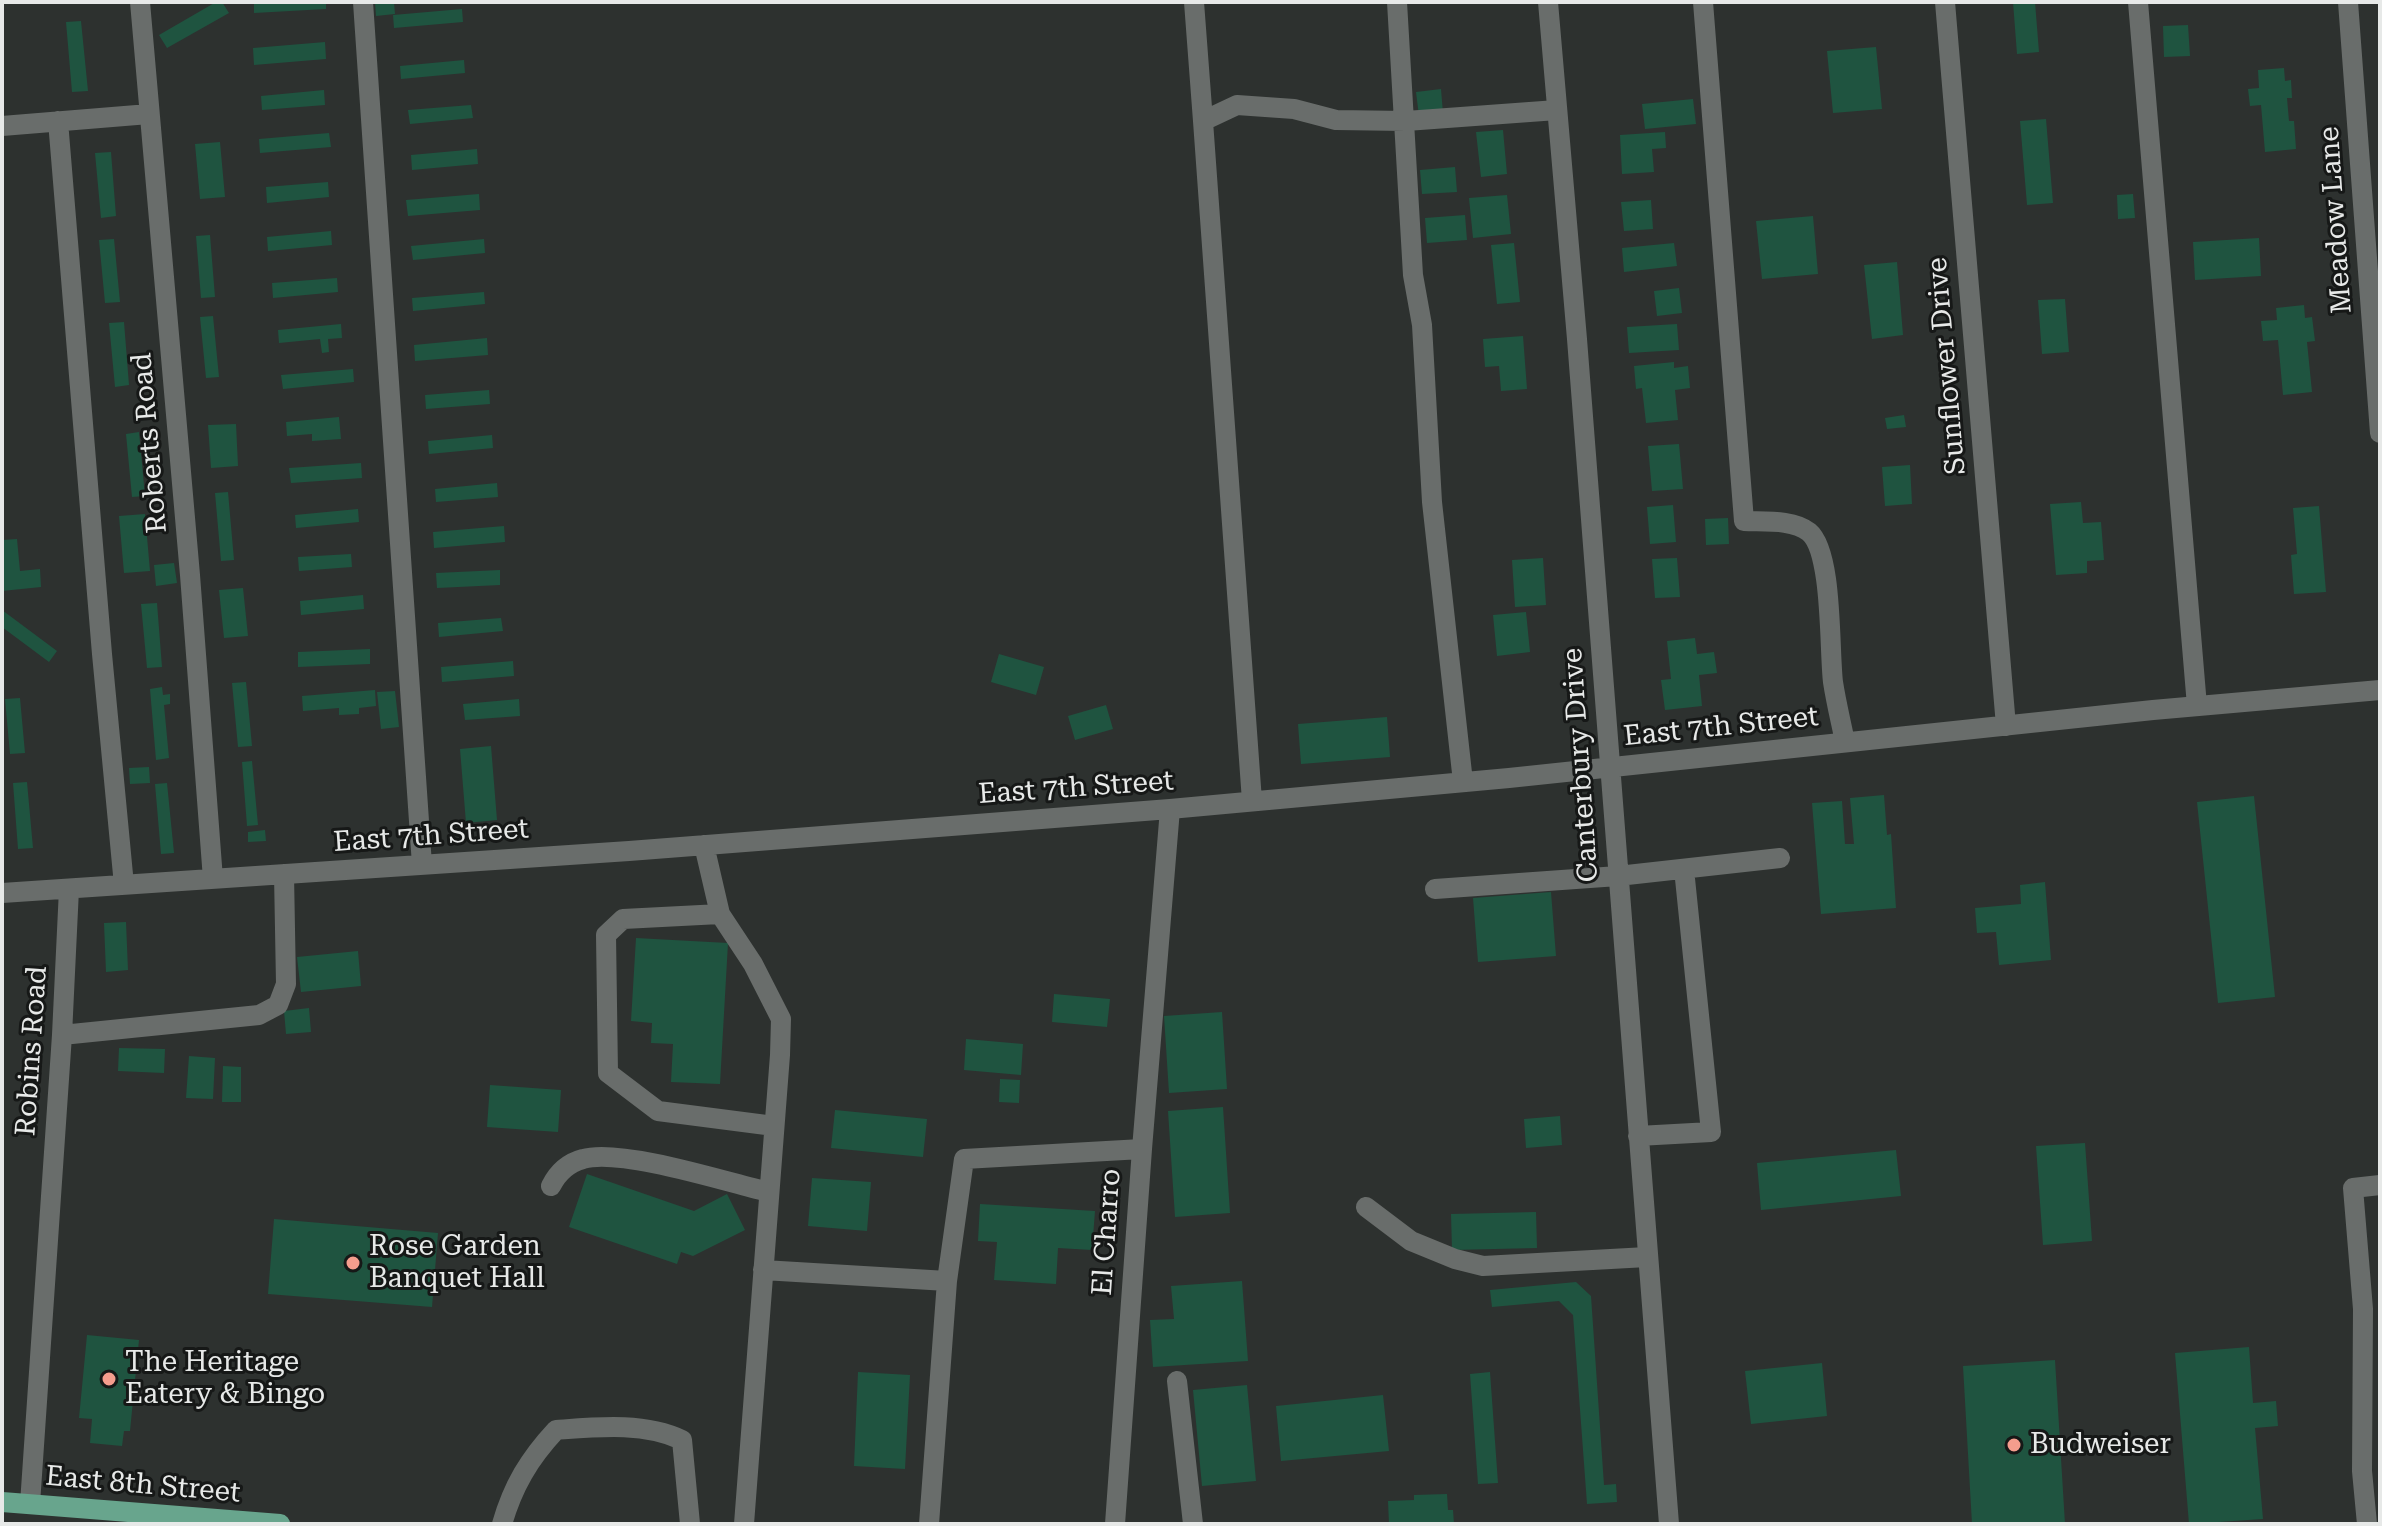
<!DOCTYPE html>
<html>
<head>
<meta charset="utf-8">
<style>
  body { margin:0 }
  #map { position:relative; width:2382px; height:1526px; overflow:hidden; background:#2d312f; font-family:"Roboto Serif",serif }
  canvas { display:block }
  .frame { position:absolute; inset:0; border:4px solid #e7e9e8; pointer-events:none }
</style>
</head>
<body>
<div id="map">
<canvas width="2382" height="1526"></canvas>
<div class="frame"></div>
</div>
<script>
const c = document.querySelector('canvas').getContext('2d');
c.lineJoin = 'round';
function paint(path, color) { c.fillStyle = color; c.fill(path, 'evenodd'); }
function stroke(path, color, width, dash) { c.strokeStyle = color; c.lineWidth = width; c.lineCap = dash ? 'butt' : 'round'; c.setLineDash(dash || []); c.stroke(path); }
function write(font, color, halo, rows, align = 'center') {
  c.font = font + ' "Roboto Serif",serif'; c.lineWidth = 6; c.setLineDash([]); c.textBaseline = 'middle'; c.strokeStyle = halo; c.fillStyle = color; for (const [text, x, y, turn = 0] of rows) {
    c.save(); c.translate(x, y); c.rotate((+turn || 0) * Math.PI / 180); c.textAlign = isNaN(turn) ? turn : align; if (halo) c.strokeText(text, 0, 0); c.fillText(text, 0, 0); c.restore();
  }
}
paint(new Path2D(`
  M216 2H222L229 13 167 48 159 35Z
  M254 2H326V9L254 13Z
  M375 2H394L395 14 376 16Z
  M2013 2H2035L2039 52 2017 54Z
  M462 9 463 22 394 28 393 15Z
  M81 21 88 91 72 92 66 22Z
  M2188 25 2190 56 2164 57 2163 26Z
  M325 42 326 59 254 65 253 48Z
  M1876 47 1882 109 1833 113 1827 51Z
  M464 60 465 73 401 79 400 66Z
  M2284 68 2285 81 2291 80 2292 98H2287L2289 121H2294L2296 149 2265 152 2261 105 2250 106 2248 89 2259 88 2258 70Z
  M1441 89 1443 113 1419 116 1416 92Z
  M324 90 325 105 262 110 261 96Z
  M1693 99 1696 124 1645 129 1642 104Z
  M471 105 473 118 410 124 408 110Z
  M2046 119 2053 203 2027 205 2020 121Z
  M1503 130 1507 174 1481 177 1476 132Z
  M1665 132 1666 148 1652 149 1654 172 1622 174 1620 135Z
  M329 133 331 147 260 153 259 139Z
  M220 142 225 197 200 199 195 144Z
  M477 149 478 164 412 170 411 155Z
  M111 152 116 216 101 218 95 153Z
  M1455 167 1457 192 1422 194 1420 170Z
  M328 182 329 197 267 203 266 187Z
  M479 194 480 210 408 216 406 200Z
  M2133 194 2135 218 2118 219 2117 195Z
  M1507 195 1511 234 1473 238 1469 198Z
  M1651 200 1653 229 1624 231 1621 202Z
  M1465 215 1467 240 1427 243 1425 218Z
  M1813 216 1818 274 1762 279 1756 221Z
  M331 231 332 245 268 251 267 237Z
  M210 235 215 297 201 298 196 236Z
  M2259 238 2261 276 2195 280 2193 242Z
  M114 239 120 302 105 303 99 240Z
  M484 239 485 253 413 260 411 246Z
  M1514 243 1520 302 1497 304 1491 245Z
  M1674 243 1677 266 1624 272 1622 248Z
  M1897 262 1903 335 1872 339 1864 265Z
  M337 278 338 292 273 298 272 283Z
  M1679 288 1682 313 1657 316 1654 291Z
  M484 292 485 304 413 311 412 298Z
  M2065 299 2069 352 2042 354 2038 300Z
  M2304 305 2305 318 2312 317 2315 341 2307 342 2312 392 2283 395 2278 340 2263 341 2261 321 2277 320 2276 308Z
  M213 316 219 377 206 378 200 317Z
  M124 322 129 385 115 387 109 323Z
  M341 324 342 338 328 339 329 352 322 353 320 339 279 343 278 330Z
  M1677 324 1679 350 1629 353 1627 327Z
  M1523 336 1527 389 1501 391 1499 366 1485 367 1483 339Z
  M487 338 488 355 415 361 414 345Z
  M1674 362V368L1688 366 1690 388 1675 390 1678 420 1646 423 1642 388 1636 389 1634 366Z
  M353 369 354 382 283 389 281 375Z
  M489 390 490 404 426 409 425 395Z
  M1904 415 1906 427 1887 429 1885 418Z
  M339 417 341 439 312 441V434L287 436 286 422Z
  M236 424 238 466 211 468 208 425Z
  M139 432 145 496 132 497 126 434Z
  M492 435 493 448 429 454 428 441Z
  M1679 444 1683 489 1652 491 1648 446Z
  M361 463 362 478 291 483 289 468Z
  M1910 465 1912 504 1885 506 1882 467Z
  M497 483 498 497 436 502 435 489Z
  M228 492 234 560 221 561 215 493Z
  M2081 502 2083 523 2101 522 2104 560 2087 561V573L2056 575 2050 504Z
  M1673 505 1676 542 1650 544 1647 507Z
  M2319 506 2326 592 2294 594 2291 555 2297 554 2293 508Z
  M358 509 359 522 296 528 295 515Z
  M145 514 150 571 124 573 119 516Z
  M1728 518 1729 544 1706 545 1705 519Z
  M504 526 505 542 434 548 433 532Z
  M17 539 20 571 40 569 41 587 2 591V540Z
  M351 554 352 567 299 571 298 557Z
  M1543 558 1546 605 1515 607 1512 560Z
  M1677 558 1680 597 1655 598 1652 559Z
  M174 563 177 583 156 586 154 565Z
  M500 570V585L437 588 436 573Z
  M243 588 248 636 224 638 219 590Z
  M363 595 364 609 301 615 300 601Z
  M157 603 162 667 147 668 141 604Z
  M2 610 57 651 49 662 2 627Z
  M1526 612 1530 652 1497 656 1493 615Z
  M501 618 503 631 439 637 438 623Z
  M1695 638 1697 654 1714 652 1717 673 1699 675 1702 706 1665 710 1661 680 1671 679 1667 641Z
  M370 649V664L298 667V652Z
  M999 654 1044 667 1036 695 991 682Z
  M513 661 514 676 442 682 441 667Z
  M246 682 252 746 238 747 232 683Z
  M162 687 163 695 170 694V704L164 705 169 758 156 760 150 689Z
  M375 690 376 706 359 708V714L339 715V708L303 711 302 696Z
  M395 691 399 727 381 729 377 692Z
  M20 698 25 753 10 754 5 699Z
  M519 699 520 716 465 720 463 704Z
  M1106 705 1113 729 1075 740 1068 716Z
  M1387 717 1390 757 1301 764 1298 724Z
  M491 746 497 820 466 823 460 749Z
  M252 761 258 825 247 826 242 762Z
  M149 767 150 783 130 784 129 768Z
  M27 782 33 848 18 849 13 783Z
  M167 783 174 853 161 854 155 784Z
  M1884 795 1887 835 1891 834 1896 908 1821 914 1812 803 1842 801 1845 844H1854L1850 798Z
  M2254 796 2275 997 2218 1003 2197 802Z
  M265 830 266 841 248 842V832Z
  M2045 882 2051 960 1999 965 1996 932 1977 933 1975 908 2021 904 2020 885Z
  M1551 892 1556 956 1478 962 1473 898Z
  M126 922 128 970 106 972 104 923Z
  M636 938 728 943 720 1084 671 1082 673 1044 651 1043 652 1023 631 1021Z
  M358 951 361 986 301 992 297 957Z
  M1054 994 1110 999 1107 1027 1052 1022Z
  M309 1008 311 1032 286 1034 284 1011Z
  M1222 1012 1227 1089 1169 1093 1164 1016Z
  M966 1039 1023 1044 1021 1075 964 1070Z
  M119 1048 165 1049 164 1073 118 1071Z
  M189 1056 215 1058 213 1099 186 1098Z
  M223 1066 241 1067V1102H222Z
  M1000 1079 1020 1080 1019 1103 999 1102Z
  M490 1085 561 1090 558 1132 487 1127Z
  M1223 1107 1230 1213 1175 1217 1168 1111Z
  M835 1110 927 1119 923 1157 831 1148Z
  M1560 1116 1562 1145 1526 1148 1524 1119Z
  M2085 1143 2092 1241 2043 1245 2036 1146Z
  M1896 1150 1901 1196 1761 1210 1757 1163Z
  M587 1174 694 1211 727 1194 745 1230 693 1256 681 1252 677 1264 569 1227Z
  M812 1178 871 1182 867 1231 808 1226Z
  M980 1204 1095 1211 1092 1250 1058 1248 1056 1284 994 1280 997 1242 978 1241Z
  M1536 1212 1537 1248 1452 1250 1451 1214Z
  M274 1219 438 1233 432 1307 268 1294Z
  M1242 1281 1248 1361 1153 1367 1150 1320 1174 1319 1171 1286Z
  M1576 1282 1591 1296 1604 1485 1616 1484 1617 1502 1587 1504 1573 1315 1559 1301 1492 1307 1490 1290Z
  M87 1335 139 1340 130 1431H124L122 1446 90 1443 92 1419 79 1418Z
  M2249 1347 2253 1403 2276 1401 2278 1426 2255 1428 2263 1519 2189 1524 2175 1353Z
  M2055 1360 2065 1524H1972L1963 1366Z
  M1822 1363 1827 1416 1751 1424 1745 1371Z
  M858 1372 910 1375 905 1469 854 1466Z
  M1490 1372 1498 1483 1478 1484 1470 1374Z
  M1247 1385 1256 1481 1202 1486 1193 1390Z
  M1383 1395 1389 1451 1281 1461 1276 1406Z
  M1447 1494 1448 1510H1453L1454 1524H1389L1388 1501 1414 1500V1495Z`), '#1f5440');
stroke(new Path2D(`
  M140 2 190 575 213 879
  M363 2 422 865
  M1194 2 1203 121
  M1397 2 1413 275 1422 325 1432 502 1463 782
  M1548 2 1577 339 1669 1524
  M1703 2 1744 521C1763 522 1793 519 1809 532 1833 552 1829 649 1833 682 1836 702 1841 722 1845 742
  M1945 2 2006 726
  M2138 2 2197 706
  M2348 2 2380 433
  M58 121 102 654 124 885
  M2 126 149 114
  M1252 801 1203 121 1237 105 1294 109 1336 120 1406 121 1557 110
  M704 845 720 914
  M1435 889 1618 876 1780 858
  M2 893 629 851 1170 809 1509 778 2153 710 2380 690
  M62 1035 259 1015 278 1005 286 984 284 874
  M1638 1136 1711 1132 1684 869
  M551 1186C558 1172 568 1163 583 1159 620 1148 727 1182 768 1192
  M1366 1207 1411 1241 1455 1259 1483 1266 1647 1257
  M763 1270 947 1281
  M1177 1381 1193 1524
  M30 1504 62 1035 69 889
  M502 1524C513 1486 529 1459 556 1430 597 1427 644 1422 682 1440L690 1524
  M744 1524 780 1055 781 1019 753 964 720 914 623 919 606 935 608 1073 658 1111 774 1126
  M929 1524 947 1281 964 1159 1142 1149
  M1115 1524 1142 1149 1170 809
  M2367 1524 2362 1471 2363 1309 2353 1188 2380 1185`), '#696d6b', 20);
stroke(new Path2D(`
  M2 1502 280 1524`), '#68a58d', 20);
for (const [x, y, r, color] of [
  [353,1263,8,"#f49d8d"],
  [109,1379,8,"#f49d8d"],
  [2014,1445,8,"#f49d8d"]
]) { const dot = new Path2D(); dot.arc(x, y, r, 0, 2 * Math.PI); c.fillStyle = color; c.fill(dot); stroke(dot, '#161817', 3); }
write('28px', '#e7e9e8', '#161817', [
  ["Meadow Lane",2336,220,-94],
  ["Sunflower Drive",1947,366,-95],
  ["Roberts Road",150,443,-95],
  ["East 7th Street",1721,727,-6],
  ["Canterbury Drive",1581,765,-94],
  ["East 7th Street",1076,788,-4],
  ["East 7th Street",431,836,-4],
  ["Robins Road",32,1051,-86],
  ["El Charro",1107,1232,-86],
  ["East 8th Street",143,1485,5]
]);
write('28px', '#e7e9e8', '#161817', [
  ["Rose Garden",369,1247],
  ["Banquet Hall",369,1279],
  ["The Heritage",125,1363],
  ["Eatery & Bingo",125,1395],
  ["Budweiser",2030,1445]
], 'left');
</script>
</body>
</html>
